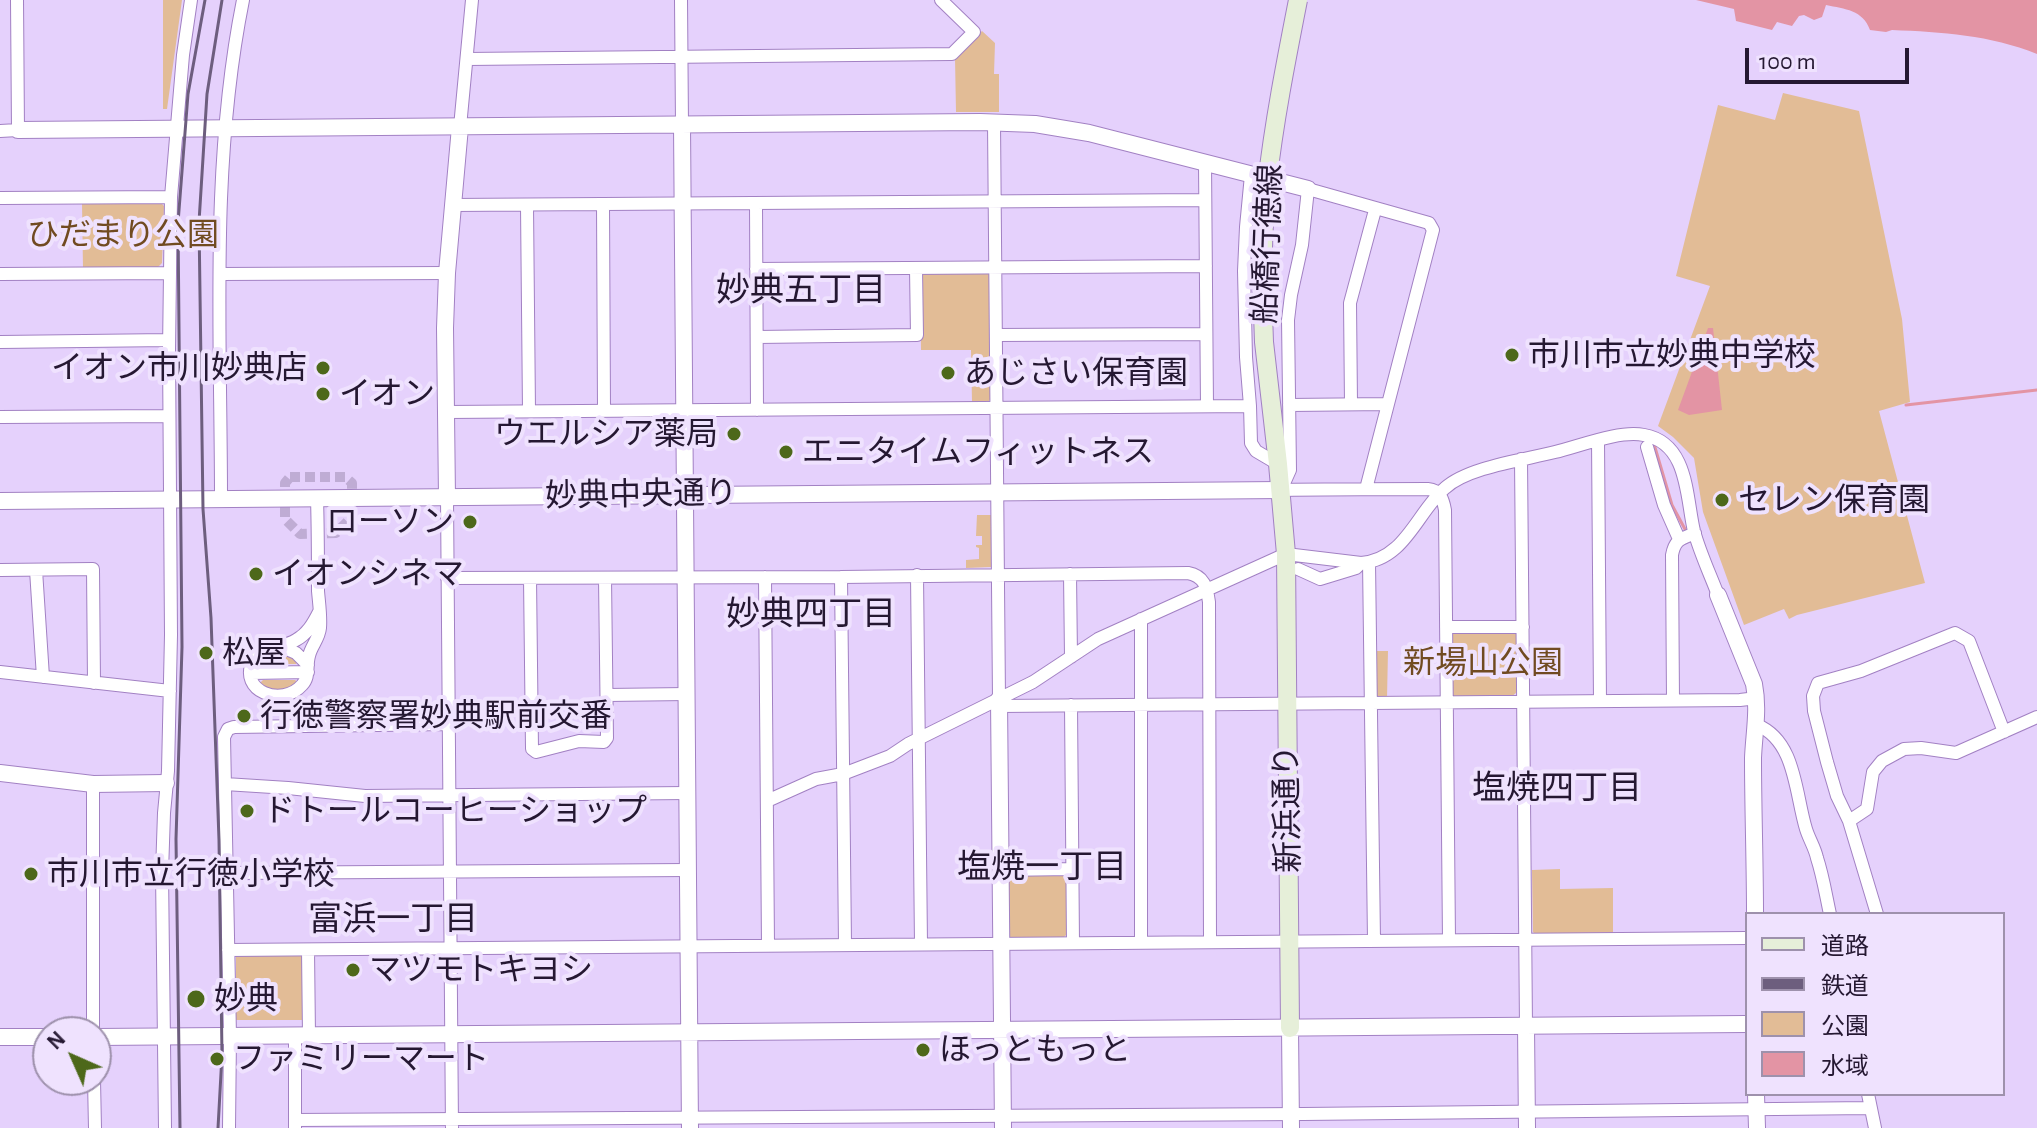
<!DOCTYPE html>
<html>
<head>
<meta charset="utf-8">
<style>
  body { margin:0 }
  #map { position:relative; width:2037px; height:1128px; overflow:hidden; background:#e5d1fc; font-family:"Alegreya Sans","Noto Sans JP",sans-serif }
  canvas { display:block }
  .legend { position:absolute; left:1745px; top:912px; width:260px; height:184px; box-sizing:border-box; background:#efe2fe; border:2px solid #9e91ac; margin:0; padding:10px 14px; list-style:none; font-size:24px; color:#251832 }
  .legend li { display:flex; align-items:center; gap:16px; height:40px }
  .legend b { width:40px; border:2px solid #9e91ac }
  .north { position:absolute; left:32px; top:1016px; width:80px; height:80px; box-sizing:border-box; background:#efe2fe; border:2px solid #9e91ac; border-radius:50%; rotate:315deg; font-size:22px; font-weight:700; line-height:32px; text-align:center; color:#251832 }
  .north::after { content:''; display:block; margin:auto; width:28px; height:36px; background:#4d681a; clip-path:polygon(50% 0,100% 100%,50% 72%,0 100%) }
  .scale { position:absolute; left:1745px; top:48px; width:164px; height:36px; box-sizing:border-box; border:4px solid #251832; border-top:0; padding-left:10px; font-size:24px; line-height:28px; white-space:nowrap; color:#251832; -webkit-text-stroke:6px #efe2fe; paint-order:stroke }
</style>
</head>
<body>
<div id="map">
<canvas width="2037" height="1128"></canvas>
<ul class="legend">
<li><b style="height:10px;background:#e6efd9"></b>道路</li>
<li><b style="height:10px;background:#6d5e7e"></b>鉄道</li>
<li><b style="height:22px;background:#e2bc96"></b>公園</li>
<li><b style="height:22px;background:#e394a4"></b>水域</li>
</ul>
<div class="north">N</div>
<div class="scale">100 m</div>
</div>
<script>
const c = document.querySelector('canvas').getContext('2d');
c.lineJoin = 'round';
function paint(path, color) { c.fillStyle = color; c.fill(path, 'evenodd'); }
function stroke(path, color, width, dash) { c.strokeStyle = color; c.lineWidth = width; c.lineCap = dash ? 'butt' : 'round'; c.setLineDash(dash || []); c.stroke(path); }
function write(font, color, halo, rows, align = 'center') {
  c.font = font + ' "Alegreya Sans","Noto Sans JP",sans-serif'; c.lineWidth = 8; c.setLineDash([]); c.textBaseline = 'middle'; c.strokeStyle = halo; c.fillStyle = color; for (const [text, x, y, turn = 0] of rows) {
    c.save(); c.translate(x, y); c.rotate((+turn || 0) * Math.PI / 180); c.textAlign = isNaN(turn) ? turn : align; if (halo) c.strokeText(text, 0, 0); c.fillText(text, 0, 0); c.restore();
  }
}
paint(new Path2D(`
  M163 0H182L167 109H163Z
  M982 31 995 43 994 74H999V112H956L955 58Z
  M1783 93 1859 111 1902 319 1910 402 1879 411 1925 583 1797 615 1789 619 1784 609 1744 625 1703 512 1694 458 1673 437 1658 426 1710 286 1676 276 1718 105 1775 120Z
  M160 202 164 206 162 263 157 268 83 269 82 203Z
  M924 273H987L991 276 992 397 988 402H972L971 350H921L920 276Z
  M977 515H992L991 567 966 568V560L979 559V548L976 547V545H982V536H976Z
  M1454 630H1512L1516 634V693L1511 697H1455L1451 694 1450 634Z
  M278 651 299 660 296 664H263L260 661 265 656Z
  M1374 651H1388L1387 698H1377L1373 694Z
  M263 680H295L299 683 278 693 259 684Z
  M1560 869V889L1613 888V934L1536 935 1533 932 1532 870Z
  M1005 875H1067L1068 933 1063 938 1011 939 1005 935Z
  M236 955H301L305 958 306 1020H236Z`), '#e2bc96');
paint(new Path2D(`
  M1696 0H2037V54C1990 35 1942 32 1892 30L1886 32 1870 30C1863 10 1845 9 1826 5L1822 17 1814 20 1804 15 1799 16 1792 26 1777 22 1772 30 1736 21 1734 9Z
  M1708 328H1713L1722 410 1689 415 1678 410Z`), '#e394a4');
stroke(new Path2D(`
  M1906 405 2037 390
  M1654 444 1672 505 1686 531`), '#e394a4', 3);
stroke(new Path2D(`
  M290 477H345L352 483V517L336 533 300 534 285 519V483Z`), '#bfacd4', 10, [10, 5]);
const minor = new Path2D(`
  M681 0 682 125
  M467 59 952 54 974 32 941 0
  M994 123 999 699
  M460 127 472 0
  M0 131 18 130 17 0
  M1205 163 1207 406
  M1251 175 1246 227 1244 271 1246 357 1250 406 1251 443 1256 451 1278 464
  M0 198 171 197
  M603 204 604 411
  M756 204 757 410
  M452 205 1205 200
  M527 206 529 411
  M756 269 1206 266
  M0 274 169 273
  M220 274 447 273
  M996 335 1206 334
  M757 337 917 335 916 269
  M0 342 169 340
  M1351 404 1350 303 1375 210
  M1289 405 1388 404
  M447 412 1250 406
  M0 417 169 416
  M1598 440 1600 701
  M1647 447 1664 505 1679 539
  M1521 459 1526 1026
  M1366 489 1433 230 1429 223 1308 189 1302 245 1291 295 1288 320 1290 470 1281 490C1330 489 1379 489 1428 489 1440 490 1443 499 1445 510L1449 940
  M447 498 452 1128
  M221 499C221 333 210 164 243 0
  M317 499C318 530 318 560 318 591 319 603 321 616 320 628 319 639 311 646 309 656 306 667 310 677 302 685 282 708 238 691 253 661 261 645 282 649 296 640 307 634 313 624 319 612
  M1369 562 1374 940
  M1298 569 1320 579 1356 568 1361 563
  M0 570 93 569 94 683
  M36 570 43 677
  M1070 574 1071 657
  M917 575 921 944
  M765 577 768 945
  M841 577 845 944
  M447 578 841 577 1188 573C1204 576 1207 587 1209 602L1210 942
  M530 578 532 749 536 752 579 741 604 742 607 738 605 578
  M1141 619V943
  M1446 627H1523
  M282 647 296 653 308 665
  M0 672 170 691
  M251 673 308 672
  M607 695 687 694
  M1673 700 1672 555C1675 539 1681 539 1695 533
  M1071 705 1073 943
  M999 706 1740 700 1757 698
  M1757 725C1796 741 1795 793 1806 829 1809 839 1815 848 1817 858 1823 876 1826 896 1830 914
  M225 784 288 788 365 796 687 793
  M767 801 816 779 843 774 890 756 908 744 1033 682 1098 639 1286 554 1361 563C1405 560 1417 512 1445 488 1468 467 1524 460 1555 452 1580 446 1619 430 1644 435 1689 443 1686 498 1694 531 1700 553 1710 574 1718 595
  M1849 821 1867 809 1873 772 1882 761 1904 749 1921 748 1956 753 2037 717
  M1000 870 1071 869
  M227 873 688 870
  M1877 914 1849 821 1837 796 1827 762 1814 711 1813 696 1818 683 1861 671 1955 633 1969 641 2004 732
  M228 950 1747 938
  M308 950 309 1036
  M93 1032V784
  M295 1036V1128
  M94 1080 95 1128
  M1868 1094 1875 1128
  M295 1120 1303 1114 1870 1108
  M165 1128 162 872 164 813 168 771 171 635 169 350 171 197 183 55 191 0
  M229 1128 230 1036 224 737 228 729 234 727 448 724`);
const tertiary = new Path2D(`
  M682 125 690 1128
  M18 130 980 122 1035 124 1089 133 1308 189
  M447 498 445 328 447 273 460 127
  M0 501 1281 490
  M1718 595 1754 684C1759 710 1754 733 1753 758 1753 810 1755 862 1755 914
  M999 699 1003 1128
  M0 773 93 784 166 783
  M1526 1026 1527 1128
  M1290 1028 1291 1128
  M0 1037H48
  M96 1037 1747 1024
  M1756 1094 1757 1128`);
const secondary = new Path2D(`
  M1262 284 1264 342 1278 464 1286 554 1290 1028`);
stroke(minor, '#a281c3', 14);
stroke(tertiary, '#a281c3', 18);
stroke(secondary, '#a281c3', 20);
stroke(minor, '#fff', 12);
stroke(tertiary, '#fff', 16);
stroke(secondary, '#e6efd9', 18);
stroke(new Path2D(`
  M180 1128 176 839 182 647 178 223 188 94 205 0
  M218 1128 222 1055 219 840 211 618 203 509 199 222 207 94 222 0`), '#6d5e7e', 3);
const secondaryBridge = new Path2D(`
  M1262 284C1263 251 1263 218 1267 184 1274 122 1286 61 1298 0`);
stroke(secondaryBridge, '#a281c3', 20, []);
stroke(secondaryBridge, '#e6efd9', 18);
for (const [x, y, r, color] of [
  [1512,355,8,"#4d681a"],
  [323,368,8,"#4d681a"],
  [948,373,8,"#4d681a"],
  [323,394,8,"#4d681a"],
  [734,434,8,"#4d681a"],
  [786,452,8,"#4d681a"],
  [1722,500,8,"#4d681a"],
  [470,522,8,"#4d681a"],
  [256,574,8,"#4d681a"],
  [206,653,8,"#4d681a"],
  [244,716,8,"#4d681a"],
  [247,811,8,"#4d681a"],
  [31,874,8,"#4d681a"],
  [353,970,8,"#4d681a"],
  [196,999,10,"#4d681a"],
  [923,1050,8,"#4d681a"],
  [217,1059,8,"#4d681a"]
]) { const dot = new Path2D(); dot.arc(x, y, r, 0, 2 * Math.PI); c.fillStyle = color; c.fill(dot); stroke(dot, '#efe2fe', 3); }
write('32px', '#714b21', '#efe2fe', [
  ["ひだまり公園",123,235],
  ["新場山公園",1483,663]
]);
write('32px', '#251832', '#efe2fe', [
  ["船橋行徳線",1268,244,-88],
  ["妙典中央通り",641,495,-1],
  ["新浜通り",1288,809,-91]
]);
write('32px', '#251832', '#efe2fe', [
  ["市川市立妙典中学校",1528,355],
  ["イオン市川妙典店",307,368,"right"],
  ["あじさい保育園",964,373],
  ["イオン",339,394],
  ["ウエルシア薬局",718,434,"right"],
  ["エニタイムフィットネス",802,452],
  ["セレン保育園",1738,500],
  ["ローソン",454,522,"right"],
  ["イオンシネマ",272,574],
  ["松屋",222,653],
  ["行徳警察署妙典駅前交番",260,716],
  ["ドトールコーヒーショップ",263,811],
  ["市川市立行徳小学校",47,874],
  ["マツモトキヨシ",369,970],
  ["妙典",214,999],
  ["ほっともっと",939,1050],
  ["ファミリーマート",233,1059]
], 'left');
write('34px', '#251832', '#efe2fe', [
  ["妙典五丁目",801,291],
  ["妙典四丁目",811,615],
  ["塩焼四丁目",1557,789],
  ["塩焼一丁目",1042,868],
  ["富浜一丁目",393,920]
]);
</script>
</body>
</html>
